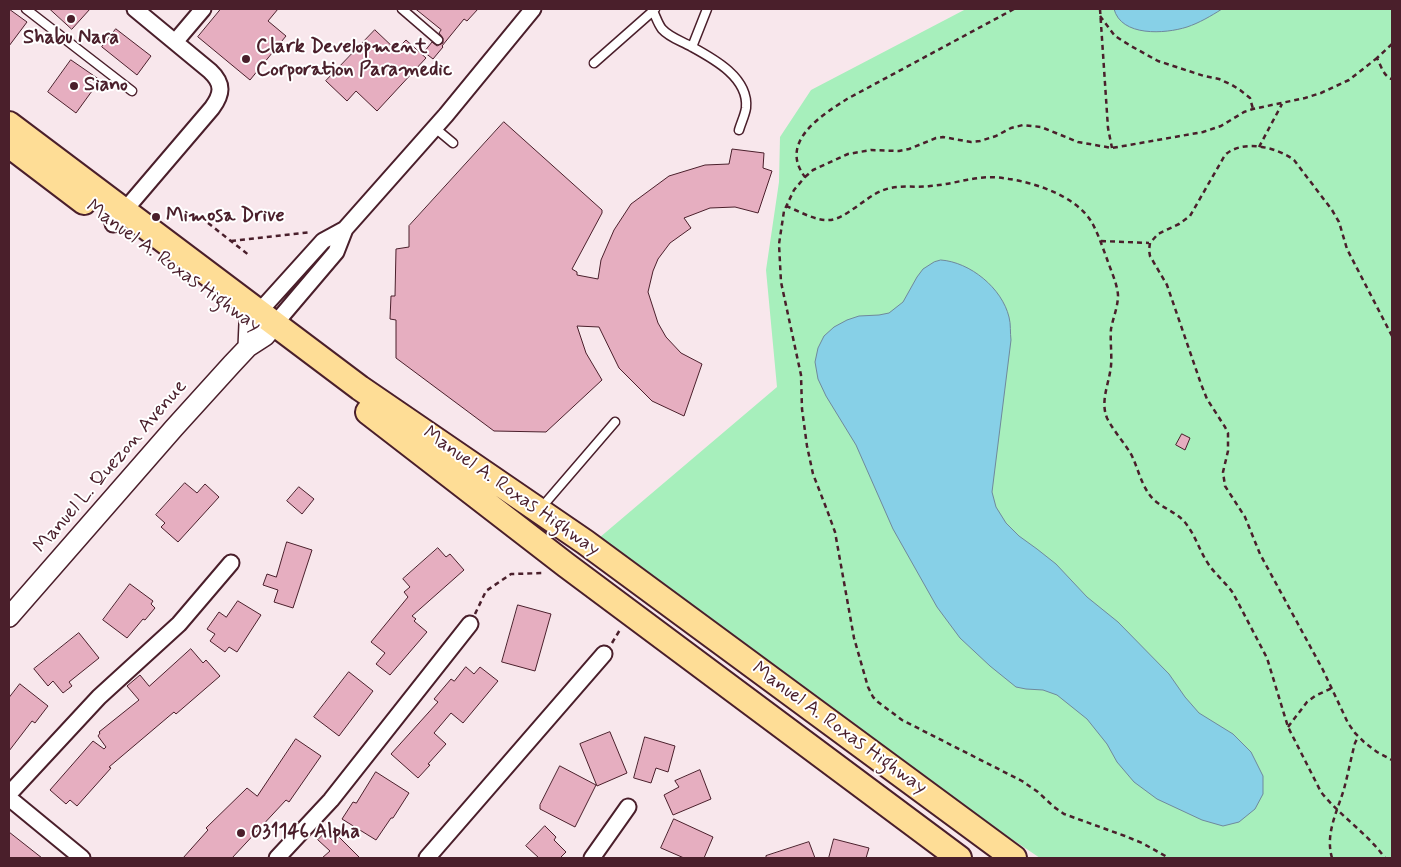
<!DOCTYPE html>
<html>
<head>
<meta charset="utf-8">
<style>
  body { margin:0 }
  #map { position:relative; width:1401px; height:867px; overflow:hidden; background:#f8e7ec; font-family:Mynerve,sans-serif }
  canvas { display:block }
  .frame { position:absolute; inset:0; border:10px solid #4a1f2b; pointer-events:none }
</style>
</head>
<body>
<div id="map">
<canvas width="1401" height="867"></canvas>
<div class="frame"></div>
</div>
<script>
const c = document.querySelector('canvas').getContext('2d');
c.lineJoin = 'round';
function paint(path, color) { c.fillStyle = color; c.fill(path, 'evenodd'); }
function stroke(path, color, width, dash) { c.strokeStyle = color; c.lineWidth = width; c.lineCap = dash ? 'butt' : 'round'; c.setLineDash(dash || []); c.stroke(path); }
function write(font, color, halo, rows, align = 'center') {
  c.font = font + ' Mynerve,sans-serif'; c.lineWidth = 4; c.setLineDash([]); c.textBaseline = 'middle'; c.strokeStyle = halo; c.fillStyle = color; for (const [text, x, y, turn = 0] of rows) {
    c.save(); c.translate(x, y); c.rotate((+turn || 0) * Math.PI / 180); c.textAlign = isNaN(turn) ? turn : align; if (halo) c.strokeText(text, 0, 0); c.fillText(text, 0, 0); c.restore();
  }
}
paint(new Path2D(`
  M966 9H1392V858H1040L931 785 599 538 777 387 766 270 779 182 780 137 811 90Z`), '#a7efbc');
const water = new Path2D(`
  M1114 9H1222C1211 16 1199 23 1187 27 1165 34 1121 37 1114 9Z
  M941 260C970 262 1002 288 1009 317 1011 324 1010 333 1011 340L992 492 996 507 1006 523 1019 536 1037 549 1056 564 1087 597 1118 622 1169 674 1185 697 1199 713 1233 734 1251 752 1263 776V794L1255 809 1239 822 1223 826 1202 820 1157 799 1134 782 1117 762 1107 744 1087 719 1057 695 1043 690 1026 689 1016 687 990 666 960 638 937 607 893 529 856 445 826 396 818 379 815 362 818 348 824 336 834 327 847 320 859 316 879 315 889 313 903 302 917 277 923 269 934 262Z`);
paint(water, '#87d0e7');
stroke(water, '#6f899c', 1);
const building = new Path2D(`
  M9 9 27 22 9 46Z
  M50 9H90L72 29Z
  M221 9H278L268 21 286 36 250 80 198 37Z
  M416 9H478L467 21 464 19 442 46 443 47 433 59 424 52 432 42 437 46 443 43V38L439 33 441 30Z
  M116 29 151 56 137 75 102 47Z
  M375 30 396 50 406 40 426 58 377 111 356 91 347 101 326 81Z
  M71 60 100 80 76 113 48 92Z
  M504 122 602 210V213L572 269 577 272V275L598 279 601 260 614 230 631 204 669 176 705 165 729 164 732 149 764 153 763 168 772 171 758 213 735 207 710 208 684 218 691 228 670 243 658 259 653 271 648 292 658 323 666 337 681 353 702 364 684 416 652 401 619 368 599 327 577 326 586 353 602 380 546 432 494 431 396 358V320L390 319 391 296H395L396 249 409 247V226Z
  M1182 434 1190 438 1185 450 1176 445Z
  M185 483 197 493 205 484 219 497 178 542 161 527 165 523 156 515Z
  M299 487 314 499 302 514 287 501Z
  M287 542 312 550 293 608 274 602 278 590 263 585 267 574 276 577Z
  M438 548 446 557 450 554 464 570 412 616 416 619 414 621 427 632 390 675 376 664 385 653 371 642 408 597 404 592 410 587 403 579Z
  M130 584 153 601 151 604 155 608 145 620 143 619 127 638 103 620Z
  M238 601 261 615 237 652 229 647 225 652 210 641 215 634 207 629 219 612 226 617Z
  M518 605 551 614 535 671 502 662Z
  M79 633 99 658 69 682 72 686 63 693 53 681 48 686 34 669Z
  M191 649 203 663 206 660 220 676 176 714 174 712 109 767 111 768 77 806 70 800 66 804 50 790 93 741 104 749 106 747 98 736 100 733 99 732 139 700 127 686 140 675 149 686Z
  M466 667 474 674 480 667 498 681 463 723 451 713 434 733 446 744 428 764 430 765 418 778 391 754 438 702 434 699 451 679 454 681Z
  M349 672 373 691 339 736 314 717Z
  M20 684 48 706 35 723 32 721 9 751V698Z
  M610 732 627 773 597 786 580 744Z
  M645 737 675 746 668 772 656 768 651 783 634 778Z
  M296 739 321 756 289 802 286 800 232 858H183L208 830 206 828 247 788 257 796Z
  M560 766 596 785 575 827 540 809V805Z
  M700 770 711 799 673 815 664 795 679 787 675 781Z
  M376 772 409 793 393 818H391L376 840 342 819 353 802 356 803Z
  M674 819 713 837 704 858H684L661 848Z
  M545 826 556 837 554 840 566 852 560 858H539L526 846Z
  M330 828 360 858H322L330 851 318 840Z
  M9 832 42 858H9Z
  M834 839 869 848 866 858H829Z
  M809 842 815 858H766V856Z`);
paint(building, '#e6aec0');
stroke(building, '#4a1f2b', 1);
const service = new Path2D(`
  M26 9 132 91
  M402 9 438 40
  M655 9 653 11C656 17 658 24 662 29 670 38 682 41 692 47 714 59 749 78 746 108 745 115 741 123 739 130
  M692 47 707 9
  M594 63 653 11
  M435 128 453 143
  M541 508 615 422`);
const minor = new Path2D(`
  M175 42 203 9
  M113 224 212 108C222 94 224 84 210 71L135 9
  M258 313 323 241 345 229 446 115 533 9
  M274 325 336 252 345 229
  M9 794 99 697 179 624 231 563
  M9 798 82 858
  M277 858 331 800 470 624
  M427 858 604 654
  M592 858 628 807`);
const tertiary = new Path2D(`
  M248 347 249 324 258 313
  M9 617 174 428 232 364 248 347 265 336 274 325`);
const primary = new Path2D(`
  M9 124 360 388 585 542 1014 858
  M9 145 84 202
  M368 412 566 565 959 858`);
stroke(service, '#4a1f2b', 11);
stroke(minor, '#4a1f2b', 19);
stroke(tertiary, '#4a1f2b', 22);
stroke(primary, '#4a1f2b', 28);
stroke(new Path2D(`
  M1014 9 847 99C822 115 778 142 805 177L794 190 784 211 779 244 781 282 801 375 802 409 807 446 813 474 827 510 835 532 854 638 868 687 873 697 878 702 902 720 1022 781 1038 792 1054 807 1064 814 1125 836 1142 843 1169 858
  M1100 9 1108 128 1112 148
  M1100 16 1115 36 1131 46 1158 61 1204 76 1219 79 1232 85 1240 90 1250 98 1253 109
  M1392 44 1377 58C1381 66 1384 77 1392 79
  M1259 147 1282 104
  M805 177 813 170 848 154 871 150 899 151 909 149 936 138 943 137 971 142 980 141 996 136 1011 128 1023 125 1041 127 1078 142 1112 148 1203 132 1221 126 1244 112 1253 109 1305 98 1321 93 1349 80 1377 58
  M786 206C799 211 815 221 829 220 844 220 866 197 881 191 897 184 914 188 930 186 959 184 978 173 1009 179 1036 183 1075 196 1091 221 1098 233 1102 246 1107 259 1111 271 1117 283 1118 295 1118 307 1113 318 1111 329 1110 341 1112 354 1111 366 1109 384 1100 401 1107 418 1114 432 1125 443 1132 456 1139 471 1142 488 1154 500 1164 509 1179 513 1187 525 1196 537 1200 552 1209 565 1216 575 1226 583 1233 593L1267 658 1288 727 1321 792C1340 816 1367 833 1385 858
  M208 223 250 256
  M231 241 311 232
  M1101 241 1149 243
  M1392 336 1347 249 1339 222 1332 210 1294 160C1277 147 1242 139 1225 155L1190 216 1179 224 1158 234 1150 243 1149 250 1150 256 1167 285 1201 384 1207 399 1225 427 1228 433V451L1223 472 1225 486 1245 517 1260 554 1323 670 1348 723 1355 733 1364 742 1377 752 1392 760
  M475 614 486 591 511 574 545 573
  M612 643 621 628
  M1288 727 1307 702 1315 696 1332 688
  M1332 858C1325 834 1337 812 1344 789 1348 774 1351 758 1355 743L1358 737`), '#4a1f2b', 2.5, [5, 4]);
stroke(service, '#fff', 8);
stroke(minor, '#fff', 15);
stroke(tertiary, '#fff', 19);
stroke(primary, '#fedd96', 24);
for (const [x, y, r, color] of [
  [71,19,5,"#4a1f2b"],
  [246,59,5,"#4a1f2b"],
  [74,86,5,"#4a1f2b"],
  [156,217,5,"#4a1f2b"],
  [241,833,5,"#4a1f2b"]
]) { const dot = new Path2D(); dot.arc(x, y, r, 0, 2 * Math.PI); c.fillStyle = color; c.fill(dot); stroke(dot, '#fff', 2); }
write('bold 20px', '#4a1f2b', '#fff', [
  ["Shabu Nara",71,39,"center"],
  ["Clark Development",256,48],
  ["Corporation Paramedic",256,71],
  ["Siano",84,86],
  ["Mimosa Drive",166,217],
  ["031146 Alpha",251,833]
], 'left');
write('20px', '#4a1f2b', '#fff', [
  ["Manuel A. Roxas Highway",173,267,36],
  ["Manuel L. Quezon Avenue",111,467,-49],
  ["Manuel A. Roxas Highway",511,492,35],
  ["Manuel A. Roxas Highway",839,729,36]
]);
</script>
</body>
</html>
